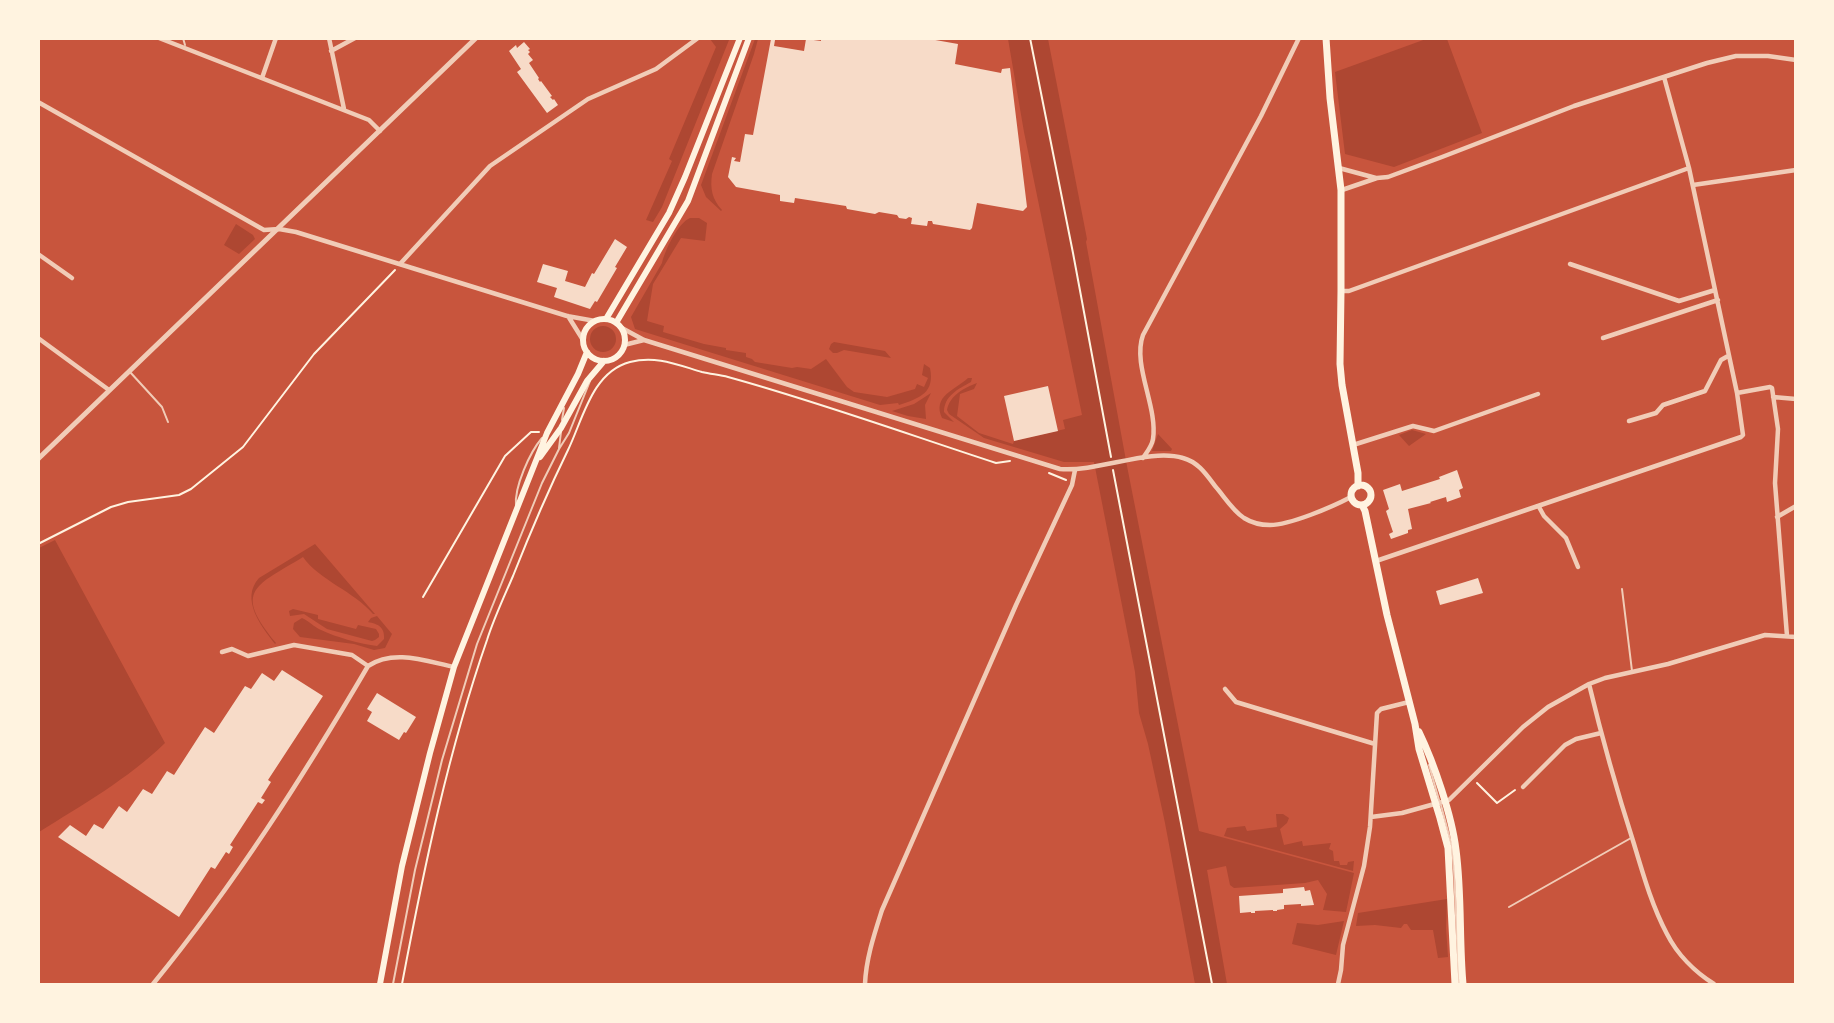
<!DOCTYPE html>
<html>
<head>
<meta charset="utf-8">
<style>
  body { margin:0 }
  #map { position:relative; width:1834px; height:1023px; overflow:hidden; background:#c8553d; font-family:Spectral,serif }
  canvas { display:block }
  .frame { position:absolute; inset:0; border:40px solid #fff3e0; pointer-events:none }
</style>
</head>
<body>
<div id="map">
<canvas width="1834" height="1023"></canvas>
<div class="frame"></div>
</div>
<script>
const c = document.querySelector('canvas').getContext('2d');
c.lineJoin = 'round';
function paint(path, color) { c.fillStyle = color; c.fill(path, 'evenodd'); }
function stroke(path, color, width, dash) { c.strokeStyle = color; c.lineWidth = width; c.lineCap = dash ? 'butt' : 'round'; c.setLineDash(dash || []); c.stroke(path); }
paint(new Path2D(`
  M710 39 729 40 662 207 653 222 646 220 672 161 669 159 716 47Z
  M755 39H758L754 54 712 174C710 189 712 199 722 210L721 211 706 197 701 185Z
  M1008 39H1048L1087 239 1086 242 1127 466 1199 831 1354 873 1346 912 1323 910 1327 894 1318 880 1305 883 1234 888 1230 885 1226 866 1207 870 1227 984H1195L1165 823 1148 744 1139 713 1135 672 1094 462H1064L984 438 949 414 947 410C950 395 964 388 977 383L974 389 960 394 957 416 979 433 1013 444 1014 441 1065 429 1063 420 1082 415 1024 132Z
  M1426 39H1447L1482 133 1394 167 1345 154 1335 72Z
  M690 218H699L707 223 705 241 681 238 653 284 647 321 664 326 663 332 704 344 726 348V350L746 353V357L752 359 755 362 792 368 797 367 811 369 826 359 847 387 854 392 887 397 915 389 917 384 924 387 928 378 922 375 924 364 930 368C935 393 920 398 899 405L898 403 880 405 635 329 631 317 662 263C665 250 678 223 690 218Z
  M236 224 253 235 255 239 239 254 224 245Z
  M590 339a13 13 0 1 1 26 0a13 13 0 1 1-26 0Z
  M834 342 885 351 891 358 844 350 837 353H833L829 349 831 344Z
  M968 378H972L971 382C958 389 944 396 944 412L954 422 942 418C932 396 955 390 968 378Z
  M931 393 925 405 926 419 908 416 892 411 914 404Z
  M1412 430 1426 434 1409 446 1399 435Z
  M1158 434 1172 449 1171 451H1152Z
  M55 540 165 743C128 779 82 805 39 832V548Z
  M315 544 375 614H373C355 592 319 580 303 557 256 586 232 590 276 643L275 644C261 626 240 599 259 578Z
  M293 609 318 615V619L356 629 358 625 376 629 379 634V637L375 640 372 641 327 629 304 614 290 616 289 611Z
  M377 616 392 634 385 648 374 650 354 644 300 637 293 629 294 623 302 618C309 621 314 627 321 630 335 637 361 644 377 646L384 639C385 627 378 624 368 622L371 618Z
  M1276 814H1283L1289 818 1287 823 1280 829 1284 845 1302 841 1303 846 1331 843 1329 849 1333 851 1334 861H1339L1340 865H1347L1348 862 1354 861 1353 871 1224 836 1227 828 1245 826 1247 831 1277 827Z
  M1447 899 1446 928 1448 957 1438 958 1433 930H1411L1407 924H1404L1401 928 1375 925 1356 926 1358 913Z
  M1344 921 1336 955 1292 944 1297 923 1318 925Z`), '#ae4732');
paint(new Path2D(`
  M821 38H924L958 44 955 64 1001 73 1002 69 1010 68 1027 207 1023 211 977 203 972 228 970 230 933 224 932 221H928L927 226 911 224 912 218 909 217 906 219 899 218 897 215 879 212 875 214 847 209 846 206 795 198 794 203 780 201V195L736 187 728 177 732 157 736 158 734 161 740 162 745 134 753 135 771 39 775 40 774 46 804 51 806 39 821 41Z
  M524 42 530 49 528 50 530 52 528 54 533 60 529 63 539 78 538 79 540 82 541 81 552 96 550 97 553 100 554 99 558 105 547 113 517 72 521 69 509 51 516 45 517 48Z
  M615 239 627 247 615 267 617 268 597 302 595 301 590 309 554 297 557 288 537 282 543 264 568 271 565 281 585 287 592 273 594 274Z
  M1048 386 1058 431 1014 441 1004 396Z
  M1457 470 1463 488 1459 490 1461 497 1447 502 1446 497 1430 502 1431 503 1408 509 1412 529 1408 530V533L1391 539 1389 534 1393 532 1386 511 1389 509 1383 490 1400 484 1402 491 1440 479 1439 477Z
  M1478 578 1483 593 1440 605 1436 591Z
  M282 670 323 696 268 780 271 782 261 798 265 800 262 804 258 802 230 845 233 847 229 854 226 852 215 869 211 867 179 917 58 837 70 825 86 836 94 824 103 829 119 806 127 812 143 789 152 794 167 771 174 775 205 727 214 733 245 686 251 689 262 673 274 681Z
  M377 693 416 717 406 733 404 732 399 740 367 721 372 712 367 709Z
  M1304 887 1305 891 1310 890 1314 905 1301 906V904L1284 905V909L1277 910V911H1273V910L1255 911V913H1251V912L1240 913 1239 896 1283 893V889Z`), '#f7dbc8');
stroke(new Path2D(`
  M1030 38 1073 253 1111 457
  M1113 470 1212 984
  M1049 473 1066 480
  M38 544 111 507 128 502 179 495 191 489 243 447 314 354 395 270
  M423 597 505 456 531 432H539
  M1477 783 1497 803 1515 790
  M402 984C424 868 448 752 487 640 494 618 504 597 513 576 530 533 548 491 568 450 583 419 592 372 630 362 656 355 678 365 702 372 711 374 720 375 728 377 819 402 907 434 996 463L1010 461`), '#fff3e0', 2);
stroke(new Path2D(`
  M183 38 185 45
  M130 372 162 407 168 422
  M562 420 564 408
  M559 448 561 432
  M516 506C514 487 530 452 542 438
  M1622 589 1632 671
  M1429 765 1439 800
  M1441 805 1452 847 1454 869 1459 984
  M1509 907 1631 838
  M393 984 415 870 442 760 477 644 542 483 559 449 569 433 590 381`), '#f1ccb7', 2);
stroke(new Path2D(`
  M159 38 369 120 380 131
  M329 38 344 109
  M331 51 355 38
  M1664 77 1689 168 1737 393
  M262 78 276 38
  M38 102 264 230 279 229 296 232 567 316 595 321
  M1339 168 1376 178
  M1693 185 1796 170
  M1342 190 1377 178 1388 177 1442 157 1574 106 1707 63 1736 56H1768L1796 60
  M38 254 72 278
  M400 264 490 166 588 99 656 69 698 38
  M1570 264 1679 301 1715 290
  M1341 291H1349L1689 168
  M568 316 583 340
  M620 327 644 340 1060 469C1099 472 1149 448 1183 458 1198 462 1206 474 1215 486 1224 496 1232 510 1244 518 1252 523 1261 525 1270 525 1290 525 1332 507 1351 497
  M38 338 109 390
  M1603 338 1718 300
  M624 345 644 340
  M1773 397 1796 399
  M1629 421 1656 413 1663 405 1705 391 1721 360 1728 356
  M1353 445 1413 426 1434 431 1538 394
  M1143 458C1147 452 1152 446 1153 439 1158 407 1132 365 1143 335L1261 116 1299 38
  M1539 507 1544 516 1566 538 1578 567
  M1777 517 1796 506
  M1376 561 1741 437 1743 435 1737 393 1770 387 1772 388 1778 429 1775 483 1787 636
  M222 652 232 649 248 656 294 645 352 655 368 666
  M1589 684C1602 738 1617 791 1634 844 1643 874 1652 906 1667 934 1677 954 1695 972 1714 984
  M1225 689 1236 702 1375 744
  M1523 787 1565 745 1576 739 1601 733
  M1371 817 1402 813 1449 800 1523 727 1548 707 1589 684 1605 678 1668 664 1765 635 1796 637
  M153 984C234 885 303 777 368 666 394 649 425 661 454 667
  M865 984C866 959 874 935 882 910L1016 605 1072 485 1075 470
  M1338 984 1341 970 1343 945 1364 866 1370 827 1377 713 1381 709 1409 702`), '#f1ccb7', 4.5);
stroke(new Path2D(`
  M38 459 476 38`), '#f1ccb7', 5);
stroke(new Path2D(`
  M606 319 669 213 685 177 740 38
  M583 340a21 21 0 1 1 42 0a21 21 0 1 1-42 0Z
  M616 323 688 201 749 38
  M540 457 561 428 587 381 604 361
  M380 984 402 866 430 753 454 667 547 433 578 374 587 352`), '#fff3e0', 6);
stroke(new Path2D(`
  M1326 38 1330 98 1341 190V291L1340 364 1342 385 1358 473V486
  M1351 495a10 10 0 1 1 20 0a10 10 0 1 1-20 0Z
  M1362 505 1365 511 1387 615 1415 724 1419 749 1440 818 1448 848 1455 984
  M1419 732C1434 763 1452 816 1456 850 1462 895 1459 940 1463 984`), '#fff3e0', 7);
</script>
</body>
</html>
